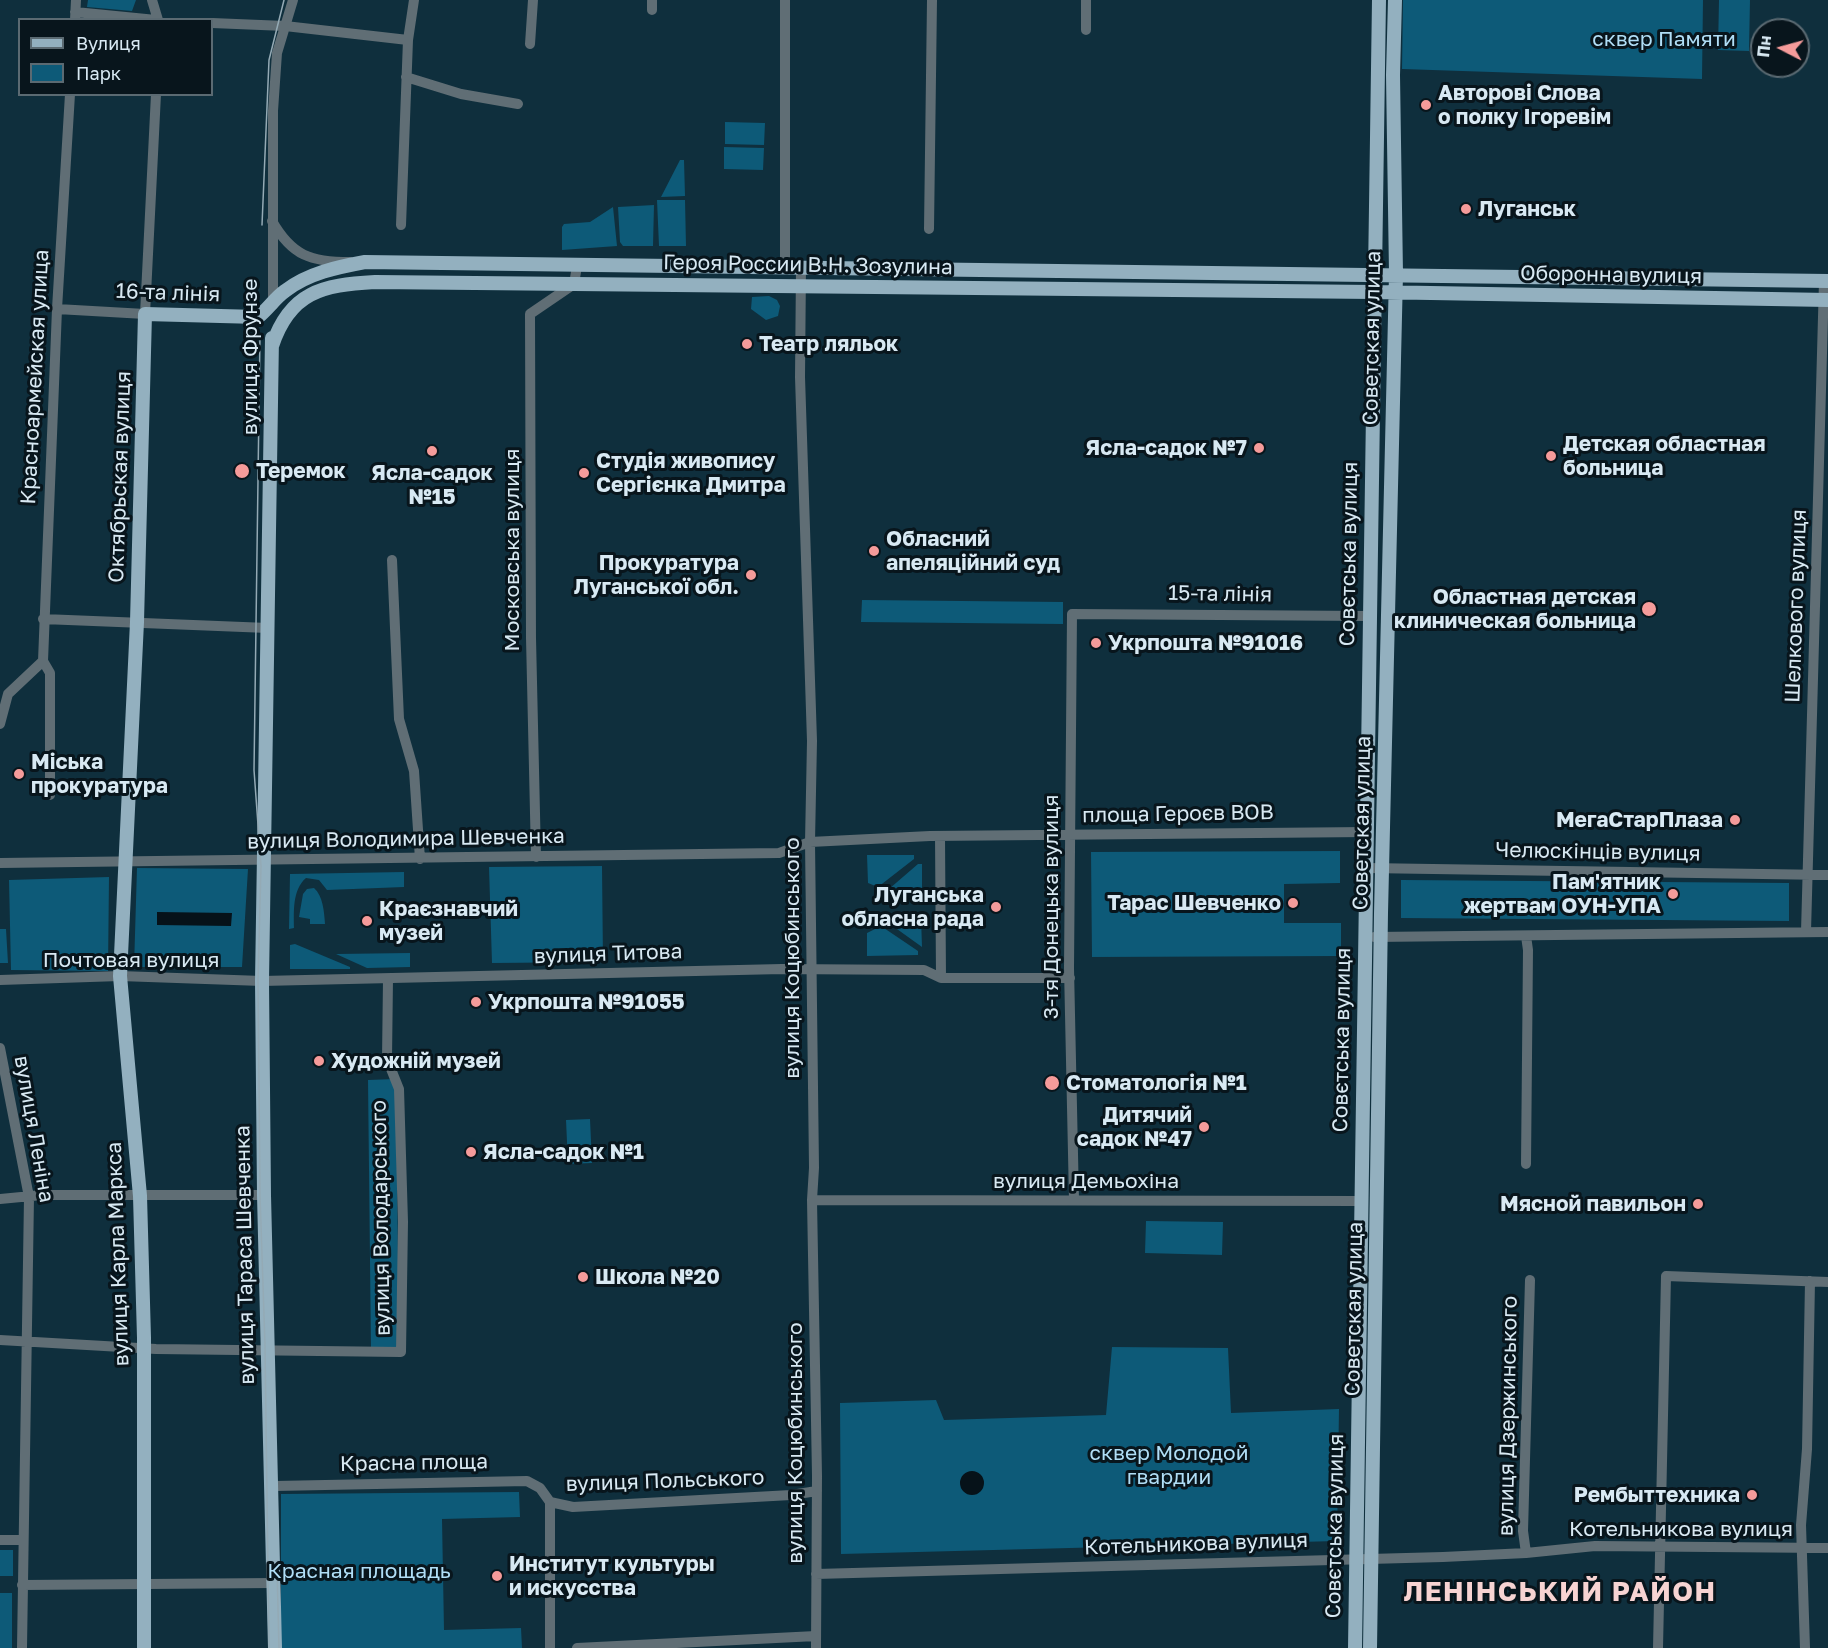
<!DOCTYPE html>
<html>
<head>
<meta charset="utf-8">
<style>
  body { margin:0 }
  #map { position:relative; width:1828px; height:1648px; overflow:hidden; background:#0f2f3d; font-family:"Golos Text",sans-serif }
  canvas { display:block }
  .legend { position:absolute; left:18px; top:18px; width:195px; height:78px; box-sizing:border-box; background:#08151c; border:2px solid #5b6a72; margin:0; padding:8px 10px; list-style:none; font-size:18px; color:#d8e9f3 }
  .legend li { display:flex; align-items:center; gap:12px; height:30px }
  .legend b { width:30px; border:2px solid #5b6a72 }
  .north { position:absolute; left:1750px; top:18px; width:60px; height:60px; box-sizing:border-box; background:#08151c; border:2px solid #5b6a72; border-radius:50%; rotate:276deg; font-size:16px; font-weight:700; line-height:24px; text-align:center; color:#d8e9f3 }
  .north::after { content:''; display:block; margin:auto; width:21px; height:27px; background:#f59b9a; clip-path:polygon(50% 0,100% 100%,50% 72%,0 100%) }
</style>
</head>
<body>
<div id="map">
<canvas width="1828" height="1648"></canvas>
<ul class="legend">
<li><b style="height:8px;background:#93b0bf"></b>Вулиця</li>
<li><b style="height:16px;background:#0d5a78"></b>Парк</li>
</ul>
<div class="north">Пн</div>
</div>
<script>
const c = document.querySelector('canvas').getContext('2d');
c.lineJoin = 'round';
function paint(path, color) { c.fillStyle = color; c.fill(path, 'evenodd'); }
function stroke(path, color, width, dash) { c.strokeStyle = color; c.lineWidth = width; c.lineCap = dash ? 'butt' : 'round'; c.setLineDash(dash || []); c.stroke(path); }
function write(font, color, halo, rows, align = 'center') {
  c.font = font + ' "Golos Text",sans-serif'; c.lineWidth = 6; c.setLineDash([]); c.textBaseline = 'middle'; c.strokeStyle = halo; c.fillStyle = color; for (const [text, x, y, turn = 0] of rows) {
    c.save(); c.translate(x, y); c.rotate((+turn || 0) * Math.PI / 180); c.textAlign = isNaN(turn) ? turn : align; if (halo) c.strokeText(text, 0, 0); c.fillText(text, 0, 0); c.restore();
  }
}
paint(new Path2D(`
  M88 0H136L132 11 87 7Z
  M1403 0H1703L1702 79 1402 69Z
  M1719 0H1750L1749 51 1718 50Z
  M725 122 765 123 764 145 725 144Z
  M724 147 764 148 763 170 724 169Z
  M680 160H684L685 196 661 197Z
  M657 200H685L686 246H659Z
  M654 205 653 246H623L620 242 618 207Z
  M613 207 617 246 562 250V227L564 224 590 222Z
  M769 296 777 300 780 306 778 316 766 320 751 309 752 297Z
  M862 600 1063 602V624L861 622Z
  M1340 851V883L1284 884V923H1341V956L1092 957 1091 852Z
  M867 855H914V859L878 887 868 883Z
  M918 864H922V894L882 895Z
  M602 866 603 962 492 963 489 867Z
  M137 868 248 869 242 967H134Z
  M404 872V887L327 890 319 880 306 878C292 890 294 912 294 928L289 929 290 874Z
  M109 877 108 971 11 970 9 880Z
  M1401 880 1789 883V921L1401 918Z
  M314 888C323 896 324 911 325 924H310V919L299 917 303 894 307 889Z
  M921 917 922 947 883 919Z
  M881 926 918 951V955L867 956V933Z
  M0 929H6L8 963H0Z
  M295 944 350 967V969H290V945Z
  M410 953V967L367 968 336 954Z
  M396 1079 399 1350H371L368 1080Z
  M590 1119 592 1163 568 1164 566 1120Z
  M1146 1221 1223 1222 1222 1255 1145 1253Z
  M1112 1347 1228 1348 1231 1413 1339 1409 1337 1541 841 1554 840 1403 936 1400 944 1420 1106 1415Z
  M519 1492 520 1517 442 1519 444 1630 521 1628 522 1648H281V1494Z
  M0 1550H13V1576H0Z
  M0 1593H12V1648H0Z`), '#0d5a78');
paint(new Path2D(`
  M157 912 232 913 231 926 157 925Z
  M960 1483a12 12 0 1 1 24 0a12 12 0 1 1-24 0Z`), '#061219');
stroke(new Path2D(`
  M152 0 158 20
  M785 0V267
  M652 10V0
  M75 12 156 20
  M75 20 76 0
  M212 23 285 26 408 40
  M1086 30V0
  M530 44 533 0
  M406 77 461 94 518 104
  M272 221C292 256 311 262 350 262
  M401 225 408 40 414 0
  M929 229 932 0
  M801 267 800 377 812 741 810 842 814 1168 812 1200 817 1476 816 1648
  M273 305V111L277 53 293 0
  M57 309 145 314 156 94
  M392 560 399 719 414 771 420 859
  M43 619 268 628
  M43 661 57 309 70 94
  M43 661 50 673V795
  M0 724 8 694 43 661
  M940 836 941 978
  M536 857 531 638 530 314 574 284 577 266
  M0 863 779 853 810 842 930 836 1367 832
  M1367 868 1828 875
  M1806 932 1824 281
  M1526 936 1528 950 1526 1164
  M1374 937 1828 932
  M0 980 120 976 262 981 782 969 924 970 941 978H1070
  M0 1048 29 1197 22 1648
  M0 1199 42 1195H264
  M812 1200 1360 1201
  M1074 1200 1069 968 1072 614 1368 616
  M0 1340 156 1349 401 1352 403 1222 399 1089 387 1059 388 979
  M270 1483 275 1486 527 1481 540 1488 550 1502
  M550 1502 573 1507 791 1495 817 1491
  M550 1502V1648
  M0 1540H22
  M1526 1553 1523 1531 1530 1280
  M816 1574 1443 1557 1526 1553 1595 1546 1828 1548
  M22 1585 274 1583
  M577 1648 816 1636
  M1658 1648 1666 1276 1828 1282
  M1805 1648 1801 1525 1807 1449 1810 1281`), '#606e75', 10);
stroke(new Path2D(`
  M272 338 262 981 264 1195 275 1648
  M272 346C290 292 322 285 375 282L1374 292 1828 300
  M144 1648V1338L140 1196 120 976 137 622 145 314 258 317C268 309 275 298 285 291 308 273 338 267 365 262L1828 281
  M1355 1648 1379 0
  M1370 1648 1381 913 1396 274 1393 75 1395 0`), '#93b0bf', 14);
stroke(new Path2D(`
  M262 225 269 60 284 0
  M260 334 254 770 261 866 258 981 260 1195 265 1345 269 1648
  M277 1567 279 1648`), '#94aab5', 1.5);
for (const [x, y, r, color] of [
  [1426,105,6,"#f59b9a"],
  [1466,209,6,"#f59b9a"],
  [747,344,6,"#f59b9a"],
  [1259,448,6,"#f59b9a"],
  [432,451,6,"#f59b9a"],
  [1551,456,6,"#f59b9a"],
  [242,471,8,"#f59b9a"],
  [584,473,6,"#f59b9a"],
  [874,551,6,"#f59b9a"],
  [751,575,6,"#f59b9a"],
  [1649,609,8,"#f59b9a"],
  [1096,643,6,"#f59b9a"],
  [19,774,6,"#f59b9a"],
  [1735,820,6,"#f59b9a"],
  [1673,894,6,"#f59b9a"],
  [1293,903,6,"#f59b9a"],
  [996,907,6,"#f59b9a"],
  [367,921,6,"#f59b9a"],
  [476,1002,6,"#f59b9a"],
  [319,1061,6,"#f59b9a"],
  [1052,1083,8,"#f59b9a"],
  [1204,1127,6,"#f59b9a"],
  [471,1152,6,"#f59b9a"],
  [1698,1204,6,"#f59b9a"],
  [583,1277,6,"#f59b9a"],
  [1752,1495,6,"#f59b9a"],
  [497,1576,6,"#f59b9a"]
]) { const dot = new Path2D(); dot.arc(x, y, r, 0, 2 * Math.PI); c.fillStyle = color; c.fill(dot); stroke(dot, '#08151c', 2); }
write('21px', '#b0def6', '#08151c', [
  ["сквер Памяти",1664,39],
  ["сквер Молодой",1169,1453],
  ["гвардии",1169,1477],
  ["Красная площадь",359,1571]
]);
write('bold 21px', '#d8e9f3', '#08151c', [
  ["Авторові Слова",1438,93],
  ["о полку Ігоревім",1438,117],
  ["Луганськ",1478,209],
  ["Театр ляльок",759,344],
  ["Детская областная",1563,444],
  ["больница",1563,468],
  ["Ясла-садок №7",1247,448,"right"],
  ["Студія живопису",596,461],
  ["Сергієнка Дмитра",596,485],
  ["Теремок",256,471],
  ["Ясла-садок",432,473,"center"],
  ["№15",432,497,"center"],
  ["Обласний",886,539],
  ["апеляційний суд",886,563],
  ["Прокуратура",739,563,"right"],
  ["Луганської обл.",739,587,"right"],
  ["Областная детская",1636,597,"right"],
  ["клиническая больница",1636,621,"right"],
  ["Укрпошта №91016",1108,643],
  ["Міська",31,762],
  ["прокуратура",31,786],
  ["МегаСтарПлаза",1723,820,"right"],
  ["Пам'ятник",1661,882,"right"],
  ["жертвам ОУН-УПА",1661,906,"right"],
  ["Луганська",984,895,"right"],
  ["обласна рада",984,919,"right"],
  ["Тарас Шевченко",1281,903,"right"],
  ["Краєзнавчий",379,909],
  ["музей",379,933],
  ["Укрпошта №91055",488,1002],
  ["Художній музей",331,1061],
  ["Стоматологія №1",1066,1083],
  ["Дитячий",1192,1115,"right"],
  ["садок №47",1192,1139,"right"],
  ["Ясла-садок №1",483,1152],
  ["Мясной павильон",1686,1204,"right"],
  ["Школа №20",595,1277],
  ["Рембыттехника",1740,1495,"right"],
  ["Институт культуры",509,1564],
  ["и искусства",509,1588]
], 'left');
write('21px', '#d8e9f3', '#08151c', [
  ["Героя России В.Н. Зозулина",808,265,1],
  ["Оборонна вулиця",1611,275,1],
  ["16-та лінія",168,293,2],
  ["Советская улица",1372,338,-89],
  ["вулиця Фрунзе",250,357,-90],
  ["Красноармейская улица",35,377,-87],
  ["Октябрьская вулиця",120,477,-88],
  ["Московська вулиця",512,550,-90],
  ["Совєтська вулиця",1349,554,-89],
  ["15-та лінія",1220,594,1],
  ["Шелкового вулиця",1796,606,-88],
  ["площа Героєв ВОВ",1178,814,-1],
  ["Советская улица",1362,823,-89],
  ["вулиця Володимира Шевченка",406,839,-1],
  ["Челюскінців вулиця",1598,852,1],
  ["3-тя Донецька вулиця",1051,907,-90],
  ["вулиця Титова",608,954,-2],
  ["вулиця Коцюбинського",792,958,-90],
  ["Почтовая вулиця",131,960],
  ["Совєтська вулиця",1342,1040,-89],
  ["вулиця Леніна",34,1129,80],
  ["вулиця Демьохіна",1086,1181],
  ["вулиця Володарського",381,1218,-91],
  ["вулиця Карла Маркса",118,1254,-92],
  ["вулиця Тараса Шевченка",245,1255,-91],
  ["Советская улица",1354,1309,-89],
  ["вулиця Дзержинського",1508,1416,-89],
  ["вулиця Коцюбинського",795,1443,-90],
  ["Красна площа",414,1463,-1],
  ["вулиця Польського",665,1481,-2],
  ["Совєтська вулиця",1335,1526,-89],
  ["Котельникова вулиця",1681,1529],
  ["Котельникова вулиця",1196,1544,-2]
]);
c.letterSpacing = '1.5px';
write('bold 27px', '#f7d3d2', '#08151c', [
  ["ЛЕНІНСЬКИЙ РАЙОН",1560,1592]
]);
c.letterSpacing = '0px';
</script>
</body>
</html>
